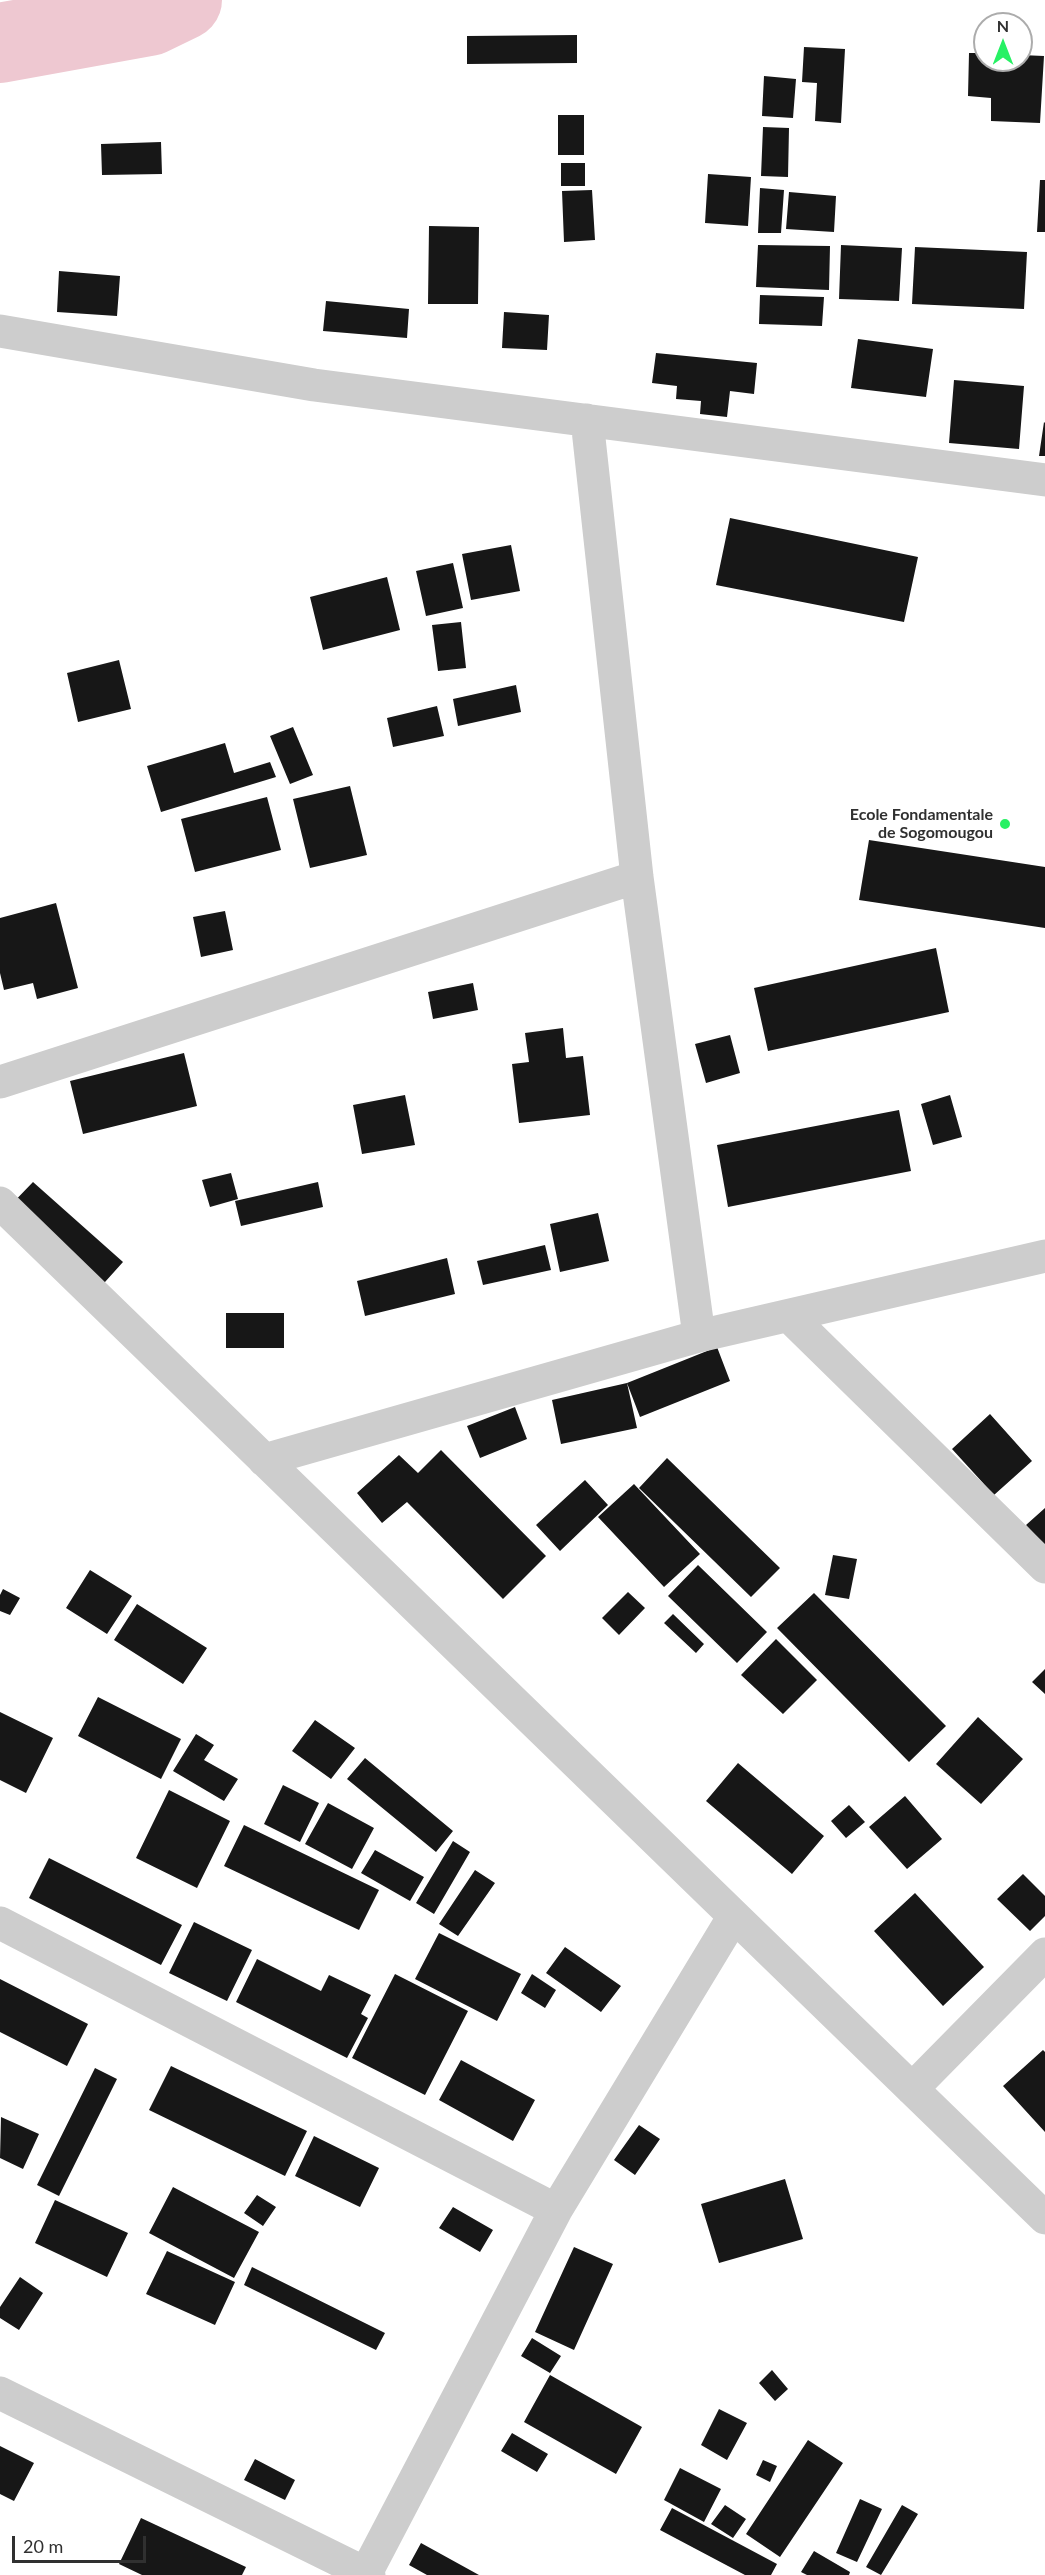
<!DOCTYPE html>
<html>
<head>
<meta charset="utf-8">
<style>
  body { margin:0 }
  #map { position:relative; width:1045px; height:2575px; overflow:hidden; background:#fff; font-family:Lato,sans-serif }
  canvas { display:block }
  .north { position:absolute; left:973px; top:12px; width:60px; height:60px; box-sizing:border-box; background:#fff; border:2px solid #acacac; border-radius:50%; rotate:0deg; font-size:16px; font-weight:700; line-height:24px; text-align:center; color:#303030 }
  .north::after { content:''; display:block; margin:auto; width:21px; height:27px; background:#27f164; clip-path:polygon(50% 0,100% 100%,50% 72%,0 100%) }
  .scale { position:absolute; left:12px; top:2536px; width:134px; height:27px; box-sizing:border-box; border:3px solid #303030; border-top:0; padding-left:8px; font-size:18px; line-height:21px; white-space:nowrap; color:#303030; -webkit-text-stroke:4px #fff; paint-order:stroke }
</style>
</head>
<body>
<div id="map">
<canvas width="1045" height="2575"></canvas>
<div class="north">N</div>
<div class="scale">20 m</div>
</div>
<script>
const c = document.querySelector('canvas').getContext('2d');
c.lineJoin = 'round';
function stroke(path, color, width, dash) { c.strokeStyle = color; c.lineWidth = width; c.lineCap = dash ? 'butt' : 'round'; c.setLineDash(dash || []); c.stroke(path); }
function paint(path, color) { c.fillStyle = color; c.fill(path, 'evenodd'); }
function write(font, color, halo, rows, align = 'center') {
  c.font = font + ' Lato,sans-serif'; c.lineWidth = 6; c.setLineDash([]); c.textBaseline = 'middle'; c.strokeStyle = halo; c.fillStyle = color; for (const [text, x, y, turn = 0] of rows) {
    c.save(); c.translate(x, y); c.rotate((+turn || 0) * Math.PI / 180); c.textAlign = isNaN(turn) ? turn : align; if (halo) c.strokeText(text, 0, 0); c.fillText(text, 0, 0); c.restore();
  }
}
stroke(new Path2D(`
  M0 43 149 16 182 0`), '#eec8d1', 80);
paint(new Path2D(`
  M577 35V63L467 64V36Z
  M804 47 845 49 841 123 815 121 817 83 802 82Z
  M969 53H985V60H1021V55L1044 56 1040 123 991 121V98L968 96Z
  M764 76 796 79 793 118 762 116Z
  M558 115H584V155H558Z
  M763 127 789 128 788 177 761 176Z
  M161 142 162 174 102 175 101 144Z
  M561 163H585V186H561Z
  M708 174 751 177 748 226 705 223Z
  M1040 180H1045V232H1037Z
  M760 188 784 190 781 233H758Z
  M592 190 595 240 564 242 562 191Z
  M789 192 836 196 834 232 786 229Z
  M429 226 479 227 478 304H428Z
  M758 245 830 246 829 290 756 287Z
  M841 245 902 248 899 301 839 299Z
  M915 247 1027 252 1024 309 912 304Z
  M59 271 120 276 117 316 57 312Z
  M760 295 824 297 822 326 759 324Z
  M326 301 409 309 407 338 323 331Z
  M504 312 549 315 547 350 502 348Z
  M858 339 933 349 926 397 851 388Z
  M656 353 757 363 754 394 730 391 727 417 700 414 701 401 676 399 677 386 652 383Z
  M954 380 1024 386 1019 449 949 443Z
  M1044 422 1045 423V456H1039Z
  M730 518 918 557 904 622 716 585Z
  M511 545 520 591 471 600 462 554Z
  M453 563 463 608 426 616 416 571Z
  M387 577 400 630 323 650 310 597Z
  M461 622 466 668 438 671 432 625Z
  M119 660 131 709 78 722 67 673Z
  M516 685 521 712 458 726 453 699Z
  M437 706 444 736 393 747 387 718Z
  M293 727 313 775 290 784 270 736Z
  M225 743 234 773 270 762 276 777 161 812 147 766Z
  M350 786 367 855 310 868 293 799Z
  M267 797 281 850 195 872 181 819Z
  M869 840 1045 867V928L859 900Z
  M56 903 78 988 37 999 33 983 4 990 0 973V918Z
  M225 911 233 950 201 957 193 917Z
  M936 948 949 1012 768 1051 754 988Z
  M473 983 478 1010 433 1019 428 992Z
  M563 1028 566 1058 583 1056 590 1115 519 1123 512 1064 529 1062 525 1033Z
  M730 1035 740 1073 706 1083 695 1044Z
  M184 1053 197 1106 83 1134 70 1081Z
  M405 1095 415 1145 362 1154 353 1105Z
  M950 1095 962 1137 933 1145 921 1104Z
  M899 1110 911 1171 728 1207 717 1145Z
  M231 1173 238 1199 210 1207 202 1180Z
  M33 1182 123 1262 96 1292 5 1211Z
  M318 1182 323 1207 241 1226 235 1201Z
  M598 1213 609 1261 560 1272 550 1224Z
  M545 1245 551 1270 483 1285 477 1261Z
  M447 1258 455 1294 365 1316 357 1281Z
  M226 1313H284V1348H226Z
  M717 1347 730 1381 640 1417 627 1383Z
  M627 1383 637 1428 561 1444 552 1400Z
  M515 1407 527 1439 480 1458 467 1426Z
  M990 1414 1032 1461 994 1495 952 1449Z
  M441 1450 546 1556 503 1599 407 1502 382 1523 357 1493 399 1455 418 1473Z
  M667 1458 780 1568 751 1597 639 1488Z
  M585 1480 608 1505 560 1551 536 1525Z
  M634 1484 700 1554 664 1587 598 1517Z
  M1045 1508V1545L1026 1525Z
  M833 1555 857 1559 849 1599 825 1595Z
  M698 1565 767 1632 737 1663 668 1596Z
  M90 1570 132 1596 107 1634 66 1608Z
  M3 1589 20 1598 10 1615 0 1611V1595Z
  M628 1592 645 1608 619 1635 602 1618Z
  M814 1593 946 1726 909 1762 777 1628Z
  M137 1604 207 1648 183 1684 114 1640Z
  M673 1614 704 1644 696 1653 664 1623Z
  M776 1639 817 1680 783 1714 741 1675Z
  M1045 1669V1694L1032 1682Z
  M98 1697 181 1739 161 1779 78 1736Z
  M0 1712 53 1738 26 1793 0 1780Z
  M978 1717 1023 1759 981 1804 936 1764Z
  M315 1720 355 1748 331 1779 292 1751Z
  M196 1734 214 1745 204 1760 238 1779 224 1801 173 1771Z
  M365 1758 453 1831 436 1852 347 1779Z
  M738 1763 824 1836 792 1874 706 1801Z
  M283 1785 319 1803 300 1842 264 1824Z
  M169 1790 230 1821 197 1888 136 1858Z
  M905 1796 942 1839 907 1869 869 1827Z
  M328 1803 374 1828 352 1869 305 1844Z
  M849 1805 865 1822 846 1838 831 1821Z
  M244 1825 379 1890 359 1930 224 1866Z
  M453 1841 470 1852 434 1914 416 1903Z
  M375 1850 424 1877 410 1901 361 1873Z
  M49 1858 182 1925 161 1965 29 1898Z
  M475 1870 495 1883 458 1936 439 1924Z
  M1023 1874 1045 1896V1916L1030 1931 997 1899Z
  M915 1893 984 1967 943 2006 874 1931Z
  M194 1922 252 1950 227 2001 169 1973Z
  M439 1933 521 1974 497 2021 415 1979Z
  M565 1947 621 1986 601 2012 546 1973Z
  M257 1959 321 1991 329 1975 371 1995 361 2014 368 2018 347 2058 236 2002Z
  M395 1974 468 2011 425 2095 352 2058Z
  M532 1974 556 1990 545 2008 521 1993Z
  M0 1979 88 2024 67 2066 0 2032Z
  M1043 2050 1045 2052V2132L1003 2086Z
  M461 2060 535 2100 513 2141 439 2100Z
  M171 2066 307 2131 285 2176 149 2110Z
  M95 2068 117 2079 59 2196 37 2185Z
  M1 2117 39 2134 23 2169 0 2158Z
  M639 2125 660 2139 635 2175 614 2160Z
  M314 2136 379 2168 360 2207 295 2176Z
  M785 2179 803 2239 719 2263 701 2204Z
  M173 2187 259 2232 234 2278 149 2233Z
  M257 2195 276 2207 263 2226 244 2213Z
  M55 2200 128 2233 107 2277 35 2243Z
  M453 2207 493 2230 480 2252 439 2228Z
  M574 2247 613 2264 574 2350 535 2332Z
  M167 2251 235 2282 215 2325 146 2294Z
  M252 2267 385 2333 376 2350 244 2285Z
  M20 2277 43 2293 19 2330 0 2318V2307Z
  M532 2338 561 2356 550 2373 521 2356Z
  M772 2370 788 2389 775 2401 759 2383Z
  M550 2375 642 2427 616 2474 524 2422Z
  M719 2409 747 2423 727 2460 701 2445Z
  M512 2433 548 2454 537 2472 501 2451Z
  M808 2440 843 2463 780 2557 746 2534Z
  M0 2446 34 2463 14 2501 0 2494Z
  M255 2459 295 2480 285 2500 244 2480Z
  M763 2460 777 2466 770 2482 756 2475Z
  M680 2468 721 2489 704 2522 664 2500Z
  M860 2499 882 2509 857 2562 836 2553Z
  M725 2505 746 2519 733 2538 711 2524Z
  M902 2505 918 2514 881 2575 866 2567Z
  M672 2508 777 2564 771 2575H745L660 2530Z
  M141 2518 246 2567 242 2575H142L119 2564Z
  M421 2543 479 2575H427L409 2565Z
  M814 2551 850 2572 849 2575H807L801 2572Z`), '#171717');
stroke(new Path2D(`
  M0 331 314 385 1045 480
  M587 420 637 877 699 1336
  M0 1082 637 877
  M0 1203 1045 2218
  M789 1316 1045 1567
  M264 1460 699 1336 1045 1256
  M0 1923 556 2210
  M912 2089 1045 1954
  M0 2393 369 2575
  M365 2575 556 2210 734 1916`), '#cdcdcd', 33);
for (const [x, y, r, color] of [
  [1005,824,6,"#27f164"]
]) { const dot = new Path2D(); dot.arc(x, y, r, 0, 2 * Math.PI); c.fillStyle = color; c.fill(dot); stroke(dot, '#fff', 2); }
write('bold 16px', '#303030', '#fff', [
  ["Ecole Fondamentale",993,815],
  ["de Sogomougou",993,833]
], 'right');
</script>
</body>
</html>
